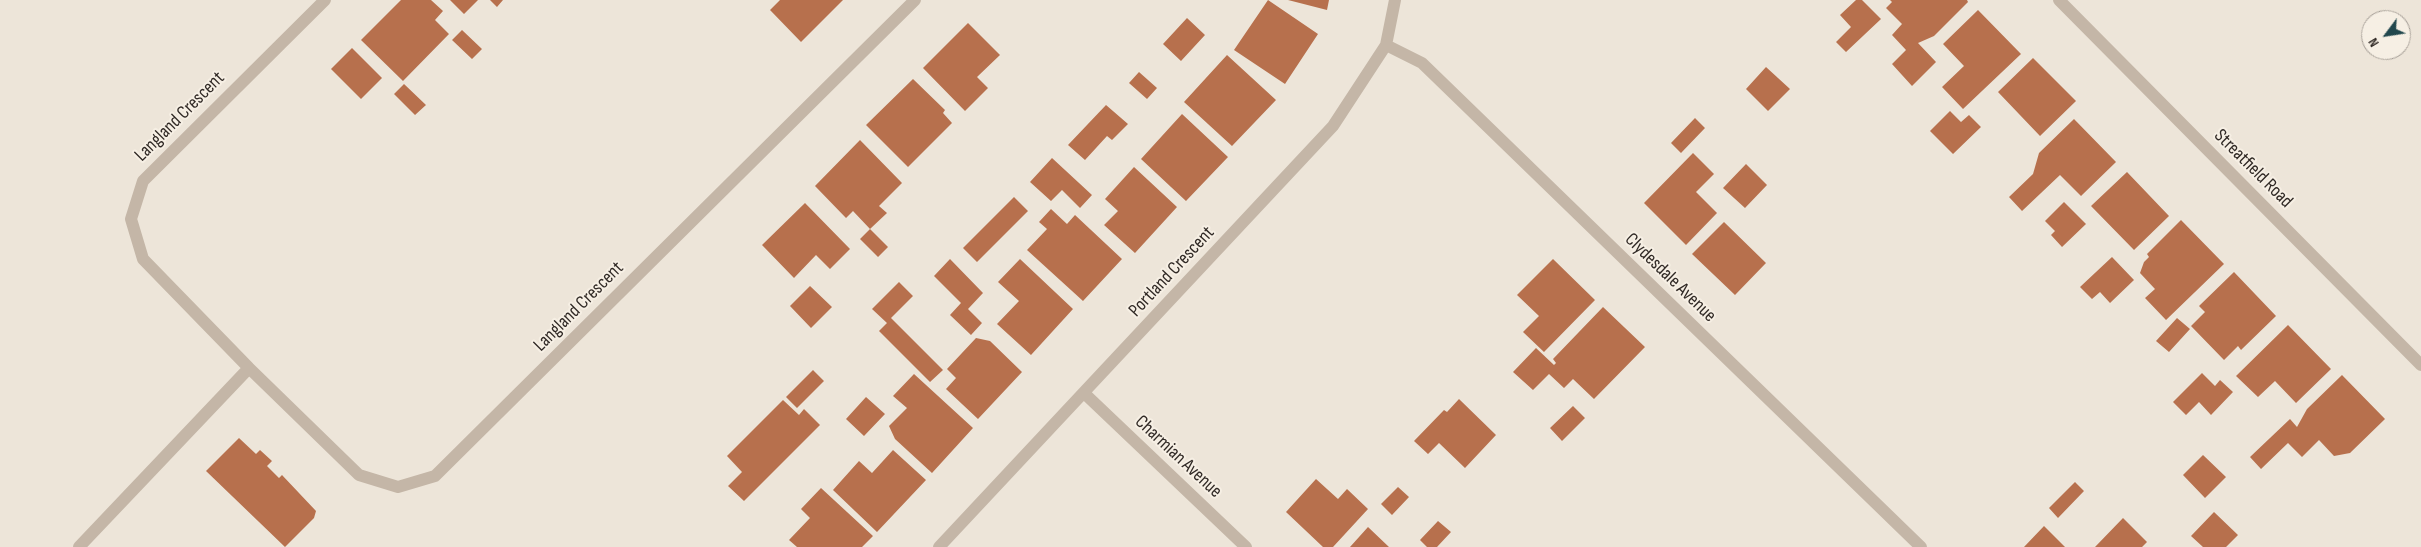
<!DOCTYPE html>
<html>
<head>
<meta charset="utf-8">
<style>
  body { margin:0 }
  #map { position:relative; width:2421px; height:547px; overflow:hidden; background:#ede5d9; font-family:"Sofia Sans Condensed",sans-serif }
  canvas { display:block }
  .north { position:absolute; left:2361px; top:10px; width:50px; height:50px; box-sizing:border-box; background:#f6efe4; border:1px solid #a7a098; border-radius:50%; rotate:239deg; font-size:14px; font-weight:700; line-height:20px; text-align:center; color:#312a26 }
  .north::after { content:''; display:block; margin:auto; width:18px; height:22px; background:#21474d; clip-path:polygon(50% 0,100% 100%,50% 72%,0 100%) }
</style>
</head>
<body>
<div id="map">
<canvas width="2421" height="547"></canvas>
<div class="north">N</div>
</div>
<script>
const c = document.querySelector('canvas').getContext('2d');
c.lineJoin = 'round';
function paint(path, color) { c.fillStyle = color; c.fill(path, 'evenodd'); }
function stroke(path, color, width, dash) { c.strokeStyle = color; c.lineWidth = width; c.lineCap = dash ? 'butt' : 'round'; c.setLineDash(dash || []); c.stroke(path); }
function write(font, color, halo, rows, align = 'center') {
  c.font = font + ' "Sofia Sans Condensed",sans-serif'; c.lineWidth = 4; c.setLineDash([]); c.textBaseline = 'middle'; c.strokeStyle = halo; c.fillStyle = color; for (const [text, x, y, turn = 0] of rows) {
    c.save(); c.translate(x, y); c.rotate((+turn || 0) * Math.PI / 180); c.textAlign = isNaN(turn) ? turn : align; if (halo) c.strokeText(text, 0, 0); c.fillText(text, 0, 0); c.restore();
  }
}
paint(new Path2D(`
  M401 0H431L443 11 435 20 449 34 403 81 361 40Z
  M450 0H478L464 14Z
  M490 0H503L497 7Z
  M780 0H843L801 42 770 10Z
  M1268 0 1318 34 1285 84 1234 50Z
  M1288 0H1329L1327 10Z
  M1856 0H1862L1881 19 1846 52 1836 42 1851 27 1840 15Z
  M1890 0H1967L1968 2 1934 36 1918 43 1936 62 1912 86 1892 64 1906 50 1892 35 1902 24 1886 8 1892 2Z
  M1978 10 2021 54 1963 109 1942 87 1964 66 1943 44Z
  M1187 18 1205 35 1181 61 1163 44Z
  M968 23 1000 55 977 77 988 88 965 111 923 68Z
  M462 30 482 49 472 59 452 40Z
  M352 48 382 78 361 99 331 69Z
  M1227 55 1276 100 1232 146 1184 102Z
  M2033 58 2076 101 2040 136 1998 92Z
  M1766 67 1790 89 1768 111 1746 89Z
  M1139 72 1157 88 1147 99 1129 83Z
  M913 79 945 110 943 113 952 123 908 167 866 125Z
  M404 84 426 105 415 115 394 94Z
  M1106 105 1128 124 1112 140 1107 136 1085 160 1068 145Z
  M1950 111 1961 122 1969 115 1981 127 1953 154 1930 131Z
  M1182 114 1228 157 1186 201 1141 159Z
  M1695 118 1705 128 1681 153 1671 143Z
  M2074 119 2116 162 2081 196 2060 175 2022 211 2009 197 2033 174 2039 153Z
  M860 140 902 183 879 206 887 213 870 229 888 247 878 257 860 239 870 229 853 211 846 218 815 186Z
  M1693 153 1714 174 1696 192 1717 213 1686 245 1644 203Z
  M1052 158 1092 195 1080 208 1062 190 1051 201 1030 182Z
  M1746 164 1767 185 1745 208 1723 188Z
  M1134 167 1177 207 1135 253 1104 225 1118 211 1105 199Z
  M2127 172 2169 216 2134 250 2091 206Z
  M1014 197 1028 211 977 262 963 248Z
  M2064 202 2086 224 2062 247 2051 235 2055 231 2045 221Z
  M805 203 850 249 830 269 816 255 794 278 762 245Z
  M1051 209 1067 224 1075 215 1122 259 1083 301 1027 250 1047 229 1039 222Z
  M2181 220 2224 264 2166 320 2145 298 2155 289 2140 273 2144 262 2149 257 2147 254Z
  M1724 222 1766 263 1735 295 1692 254Z
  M2112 257 2134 280 2110 303 2100 292 2092 299 2080 287Z
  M950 259 983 293 968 309 982 323 971 335 950 315 961 303 934 276Z
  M1020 259 1073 309 1031 355 997 324 1019 301 998 282Z
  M1553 259 1595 300 1544 352 1523 332 1539 316 1517 295Z
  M2234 272 2276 316 2241 350 2238 346 2224 360 2191 326 2205 312 2199 306Z
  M899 282 913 296 891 318 943 370 930 382 879 331 887 323 872 309Z
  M810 286 832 307 811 328 790 306Z
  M1603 307 1645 347 1594 399 1573 379 1564 388 1549 374 1533 390 1513 372 1536 348 1554 365 1556 363 1553 359Z
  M2177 318 2190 329 2169 352 2156 341Z
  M2288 325 2331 369 2296 403 2275 381 2258 397 2236 376Z
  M976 338 990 341 1022 372 978 419 946 389 956 378 947 369Z
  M813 370 824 381 797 408 786 397Z
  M2202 373 2215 386 2220 380 2233 392 2211 415 2199 402 2186 415 2173 402Z
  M914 374 973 428 932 473 895 439 889 426 907 408 893 396Z
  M2342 375 2385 419 2350 453 2334 456 2319 440 2302 457 2288 443 2261 469 2250 457 2290 419 2297 427 2307 409Z
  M866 397 885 414 864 436 846 419Z
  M1459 399 1496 435 1465 468 1439 443 1428 454 1414 441 1444 410 1447 412Z
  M783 400 799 415 804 409 820 425 744 501 728 486 742 472 727 456Z
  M1573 406 1585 418 1562 441 1550 428Z
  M239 438 256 454 260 450 272 461 267 466 279 478 282 475 316 511 314 518 285 547 206 471Z
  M893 450 926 480 877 532 833 490 859 461 872 473Z
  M2203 455 2226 477 2205 498 2183 475Z
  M1316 479 1338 499 1347 489 1368 509 1333 547H1323L1286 512Z
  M2075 482 2084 491 2058 518 2049 508Z
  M1398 487 1409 497 1392 515 1381 504Z
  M821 488 873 536 862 547H797L789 540 810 518 801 509Z
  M2214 512 2238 535 2226 547H2203L2191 536Z
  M2123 518 2147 542 2142 547H2095Z
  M1438 521 1451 532 1437 547H1427L1420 540Z
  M2044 526 2065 547H2024Z
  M1368 527 1389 547H1350Z`), '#b7704d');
stroke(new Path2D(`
  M325 0 143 181 131 219 143 259 249 368 359 475 398 487 435 476 915 0
  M2059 0 2421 365
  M1386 45 1422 63 1921 547
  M1084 393 1246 547
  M79 547 249 368
  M939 547 1333 126 1386 45 1395 0`), '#c4b6a7', 12);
write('19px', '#312a26', '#f6efe4', [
  ["Langland Crescent",180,117,-45],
  ["Streatfield Road",2253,169,45],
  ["Portland Crescent",1172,272,-47],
  ["Clydesdale Avenue",1670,278,44],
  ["Langland Crescent",579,307,-45],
  ["Charmian Avenue",1178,457,43]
]);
</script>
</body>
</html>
